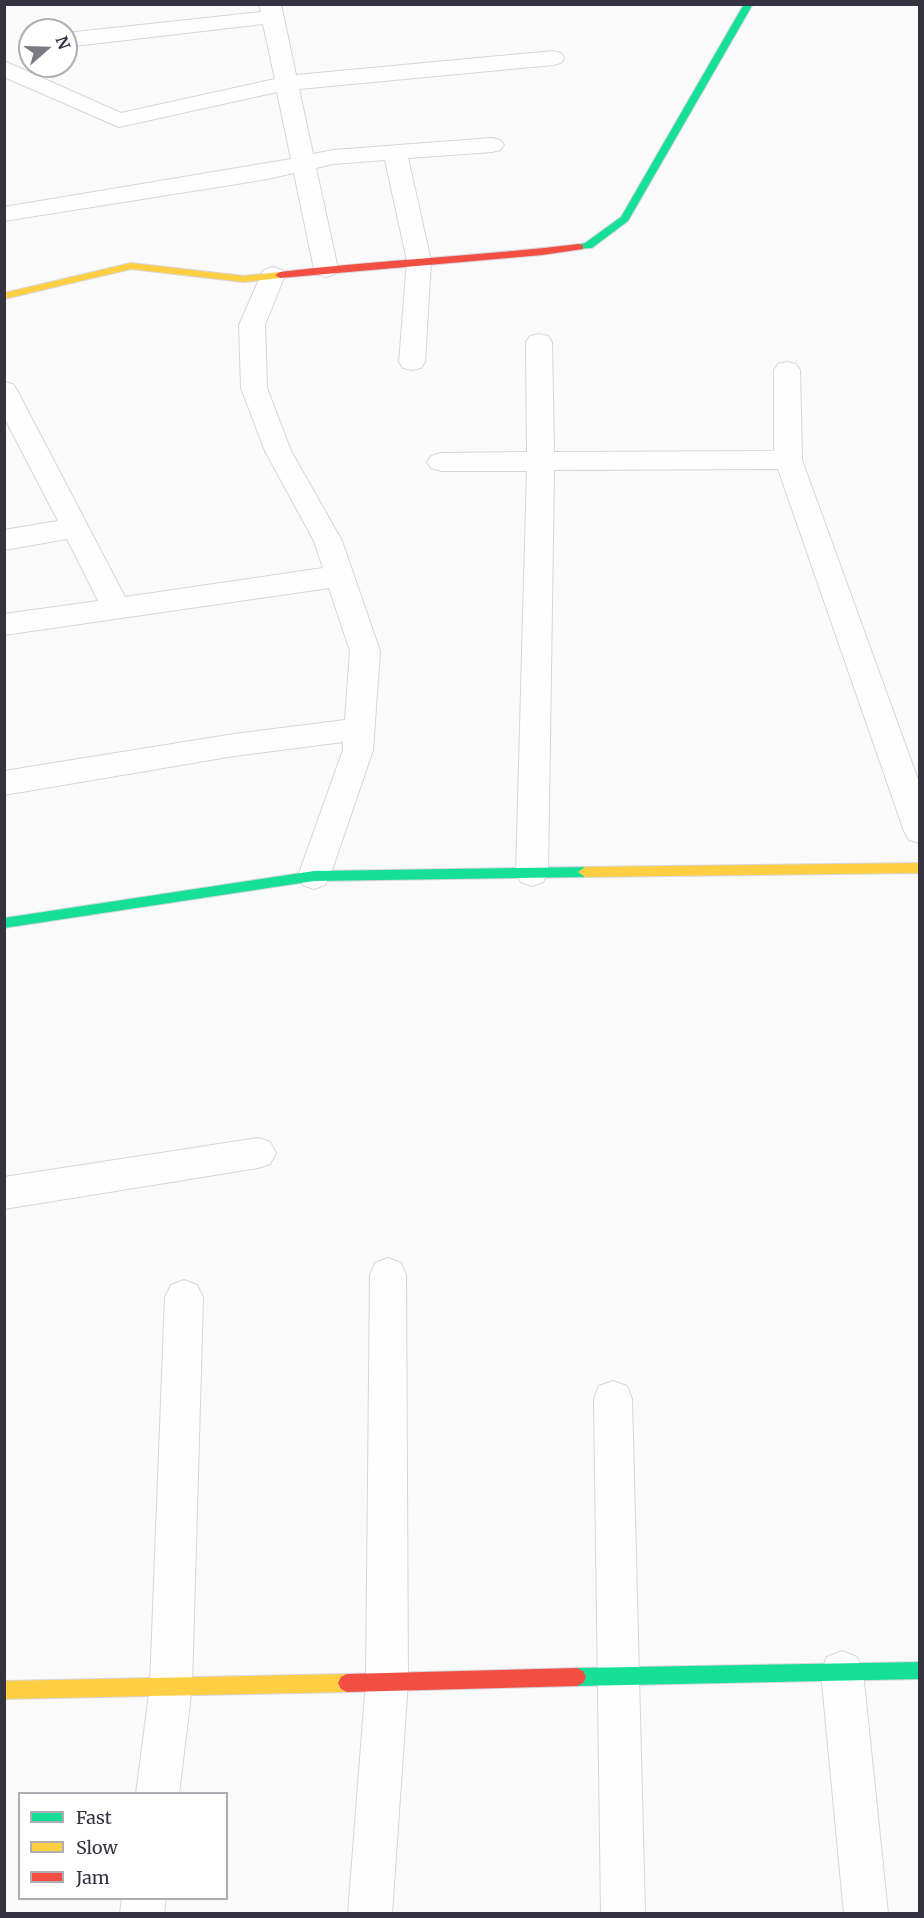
<!DOCTYPE html>
<html>
<head>
<meta charset="utf-8">
<style>
  body { margin:0 }
  #map { position:relative; width:924px; height:1918px; overflow:hidden; background:#fafafa; font-family:Merriweather,serif }
  canvas { display:block }
  .frame { position:absolute; inset:0; border:6px solid #363340; pointer-events:none }
  .legend { position:absolute; left:18px; top:1792px; width:210px; height:108px; box-sizing:border-box; background:#fff; border:2px solid #afadb3; margin:0; padding:8px 10px; list-style:none; font-size:18px; color:#363340 }
  .legend li { display:flex; align-items:center; gap:12px; height:30px }
  .legend b { width:30px; border:2px solid #afadb3 }
  .north { position:absolute; left:18px; top:18px; width:60px; height:60px; box-sizing:border-box; background:#fff; border:2px solid #afadb3; border-radius:50%; rotate:70deg; font-size:16px; font-weight:700; line-height:24px; text-align:center; color:#363340 }
  .north::after { content:''; display:block; margin:auto; width:21px; height:27px; background:#7b7981; clip-path:polygon(50% 0,100% 100%,50% 72%,0 100%) }
</style>
</head>
<body>
<div id="map">
<canvas width="924" height="1918"></canvas>
<div class="frame"></div>
<ul class="legend">
<li><b style="height:8px;background:#16e098"></b>Fast</li>
<li><b style="height:8px;background:#ffcf43"></b>Slow</li>
<li><b style="height:8px;background:#f24e42"></b>Jam</li>
</ul>
<div class="north">N</div>
</div>
<script>
const c = document.querySelector('canvas').getContext('2d');
c.lineJoin = 'round';
function stroke(path, color, width, dash) { c.strokeStyle = color; c.lineWidth = width; c.lineCap = dash ? 'butt' : 'round'; c.setLineDash(dash || []); c.stroke(path); }
function paint(path, color) { c.fillStyle = color; c.fill(path, 'evenodd'); }
const street = new Path2D(`
  M259 4H281L296 75 553 51 561 53 564 58 561 63 553 65 299 89 313 154 333 150 492 138 500 140 504 145 500 150 492 152 408 158 431 261 425 362 421 368 412 370 403 368 399 362 407 261 385 160 333 164 316 168 338 269 335 274 326 277 317 274 314 269 294 173 262 180 4 221V207L291 159 277 92 119 127 4 77V61L121 113 275 79 263 24 66 47V33L261 12Z
  M273 267 282 270 285 275 265 325 267 388 291 451 342 541 380 651 373 750 330 876 325 885 314 889 303 885 298 876 343 750V742L234 756 4 795V771L234 734 345 720 350 651 329 588 4 635V614L98 601 67 539 4 550V530L58 521 4 417V382L13 384 17 390 125 597 323 568 314 541 265 451 241 388 239 325 261 275 264 270Z
  M539 334 548 336 552 342 554 452 774 451V370L778 364 787 362 796 364 800 370 802 460 920 785V843L909 840 904 831 778 469 554 470 548 873 543 882 532 886 521 882 516 873 527 471H441L431 468 427 462 431 456 441 453 527 452 526 342 530 336Z
  M258 1138 270 1142 276 1153 270 1164 258 1168 4 1209V1177Z
  M388 1258 401 1263 406 1275 408 1681 392 1914H348L366 1681 370 1275 375 1263Z
  M184 1280 197 1285 203 1297 192 1686 179 1794H136L150 1686 165 1297 171 1285Z
  M613 1381 627 1386 632 1399 645 1914H601L594 1399 599 1386Z
  M842 1651 857 1657 863 1672 888 1914H844L821 1672 827 1657Z
  M122 1898H166L164 1914H120Z`);
const fast = new Path2D(`
  M744 4H753L628 221 592 248 575 249V245L585 243 621 217Z
  M585 867 592 872 585 877 314 881 4 928V918L314 871Z
  M920 1662V1679L577 1686 571 1683 568 1677 571 1671 577 1668Z`);
const slow = new Path2D(`
  M131 263 244 276 280 272 285 275 280 278 244 282 131 269 4 299V293Z
  M920 863V873L585 877 578 872 585 867Z
  M347 1674 353 1677 356 1683 353 1689 347 1692 4 1699V1681Z`);
const jam = new Path2D(`
  M579 244 583 245V249L542 255 280 278 275 275 280 272C379 260 480 256 579 244Z
  M577 1668 583 1671 586 1677 583 1683 577 1686 347 1692 341 1689 338 1683 341 1677 347 1674Z`);
stroke(street, '#d7d5dc', 2);
stroke(fast, '#d7d5dc', 2);
stroke(slow, '#d7d5dc', 2);
stroke(jam, '#d7d5dc', 2);
paint(street, '#fefefe');
paint(fast, '#16e098');
paint(slow, '#ffcf43');
paint(jam, '#f24e42');
</script>
</body>
</html>
